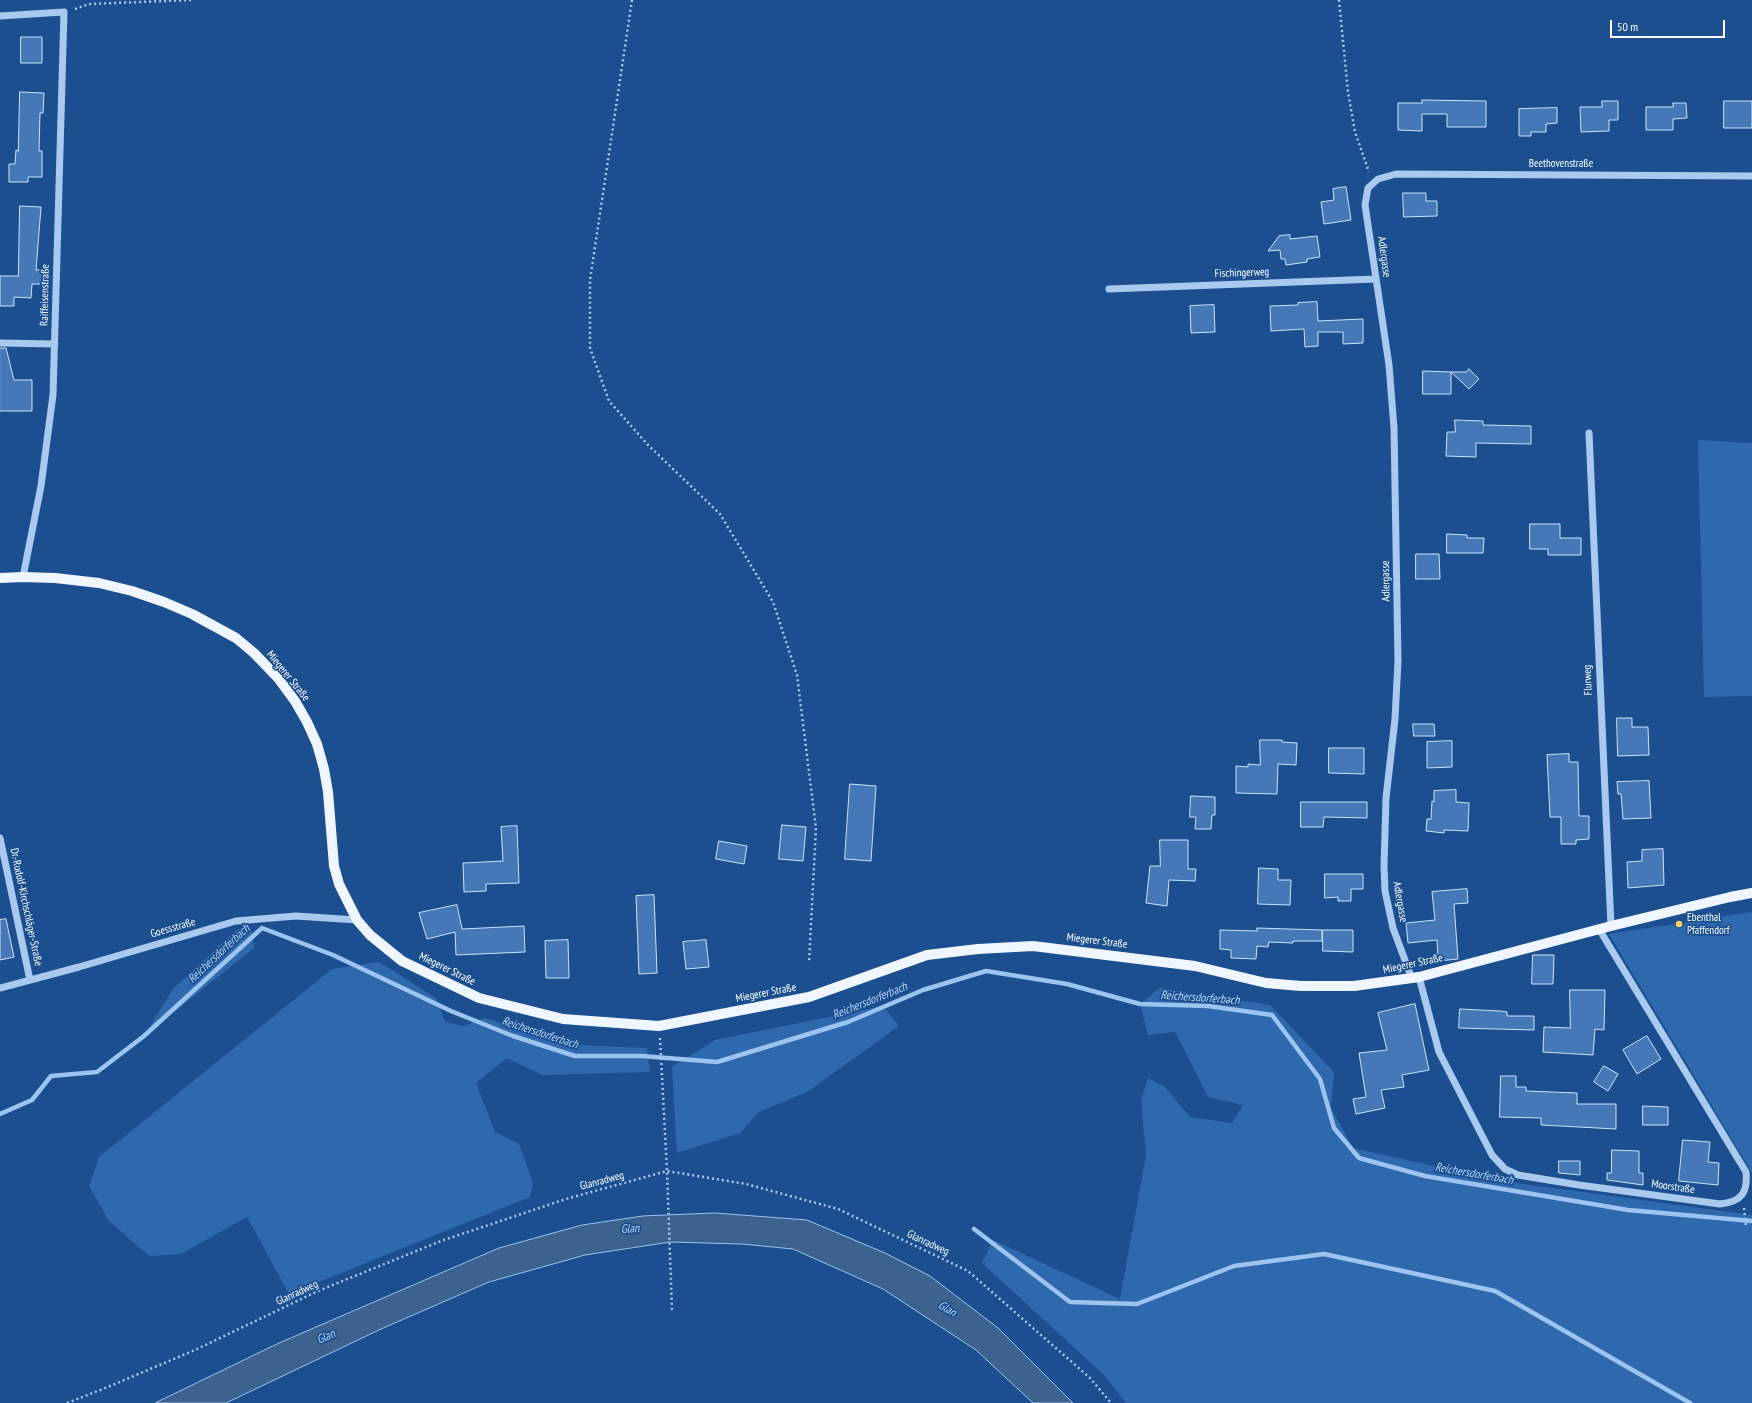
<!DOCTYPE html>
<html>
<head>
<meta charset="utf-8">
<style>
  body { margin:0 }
  #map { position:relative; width:1752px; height:1403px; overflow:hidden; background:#1b4f8f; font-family:"PT Sans Narrow",sans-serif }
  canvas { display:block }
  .scale { position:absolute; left:1610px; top:20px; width:115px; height:18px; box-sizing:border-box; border:2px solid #fff; border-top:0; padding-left:5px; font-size:12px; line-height:14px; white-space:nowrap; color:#fff; -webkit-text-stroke:3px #1b4f8f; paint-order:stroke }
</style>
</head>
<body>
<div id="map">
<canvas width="1752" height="1403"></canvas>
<div class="scale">50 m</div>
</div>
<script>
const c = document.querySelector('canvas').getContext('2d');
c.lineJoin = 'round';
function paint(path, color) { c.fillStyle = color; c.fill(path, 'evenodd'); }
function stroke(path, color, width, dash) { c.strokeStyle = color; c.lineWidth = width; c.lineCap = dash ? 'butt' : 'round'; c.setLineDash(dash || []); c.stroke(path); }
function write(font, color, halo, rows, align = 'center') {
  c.font = font + ' "PT Sans Narrow",sans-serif'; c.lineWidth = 3.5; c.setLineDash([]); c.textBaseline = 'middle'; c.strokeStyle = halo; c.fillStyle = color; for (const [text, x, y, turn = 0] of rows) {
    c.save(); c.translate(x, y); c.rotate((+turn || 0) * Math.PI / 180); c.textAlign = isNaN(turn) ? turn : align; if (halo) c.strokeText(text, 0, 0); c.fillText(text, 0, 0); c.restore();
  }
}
paint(new Path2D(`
  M1698 440 1752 443V696L1704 697Z
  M1752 912V1173L1609 934Z
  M237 929 252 930 254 948 144 1036 173 989Z
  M379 962 436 998 445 1022 464 1026 484 1018 578 1045 647 1048 650 1072 542 1075 507 1058 476 1083 495 1132 519 1144 533 1183 530 1197 289 1294 247 1217 181 1254 149 1256 109 1221 89 1186 99 1157 332 969Z
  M1160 988 1270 1005 1334 1072 1331 1108 1353 1148 1501 1181 1752 1215V1403H1126L1105 1376 982 1263 993 1240 1120 1299 1146 1155 1141 1100 1148 1078 1165 1087 1190 1117 1232 1123 1243 1105 1208 1097 1175 1032 1148 1035 1140 1004Z
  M883 1006 899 1026 807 1092 759 1112 740 1133 677 1153 672 1067 715 1040Z`), '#2e69ad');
const water = new Path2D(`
  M715 1213 807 1220 885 1253 930 1276 998 1328 1073 1403H1033L976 1350 883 1289 793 1249 742 1244 670 1242 585 1255 489 1282 381 1329 226 1403H155L279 1343 499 1248 582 1225 643 1216Z`);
paint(water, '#3c6290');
stroke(water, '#9cc4f0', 1);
stroke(new Path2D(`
  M0 1114 32 1100 51 1076 97 1072 144 1036 262 928 333 955 451 1011 513 1036 575 1056H642L717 1062 848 1022 923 990 986 971 1067 984 1140 1004 1208 1006 1272 1015 1320 1079 1334 1128 1359 1158 1425 1176 1628 1210 1752 1221
  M974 1229 1070 1302 1137 1304 1234 1266 1324 1254 1495 1291 1690 1403`), '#9cc4f0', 4.5);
const building = new Path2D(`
  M21 37H42V63H21Z
  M20 92 44 93 43 113H40L39 151H42V177H28V182H9V164H15L16 150 18 151Z
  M1422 100 1486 101V127H1447V114H1422V131L1398 130V103H1422Z
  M1602 101H1618V120H1609V131L1581 132 1580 107H1602Z
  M1724 101H1752V128H1724Z
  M1673 103H1686L1687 118 1673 119V130H1646V107H1673Z
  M1557 108V123L1546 124V132H1531V136H1519V109Z
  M1346 187 1351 220 1324 224 1321 202 1334 200 1333 189Z
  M1403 193H1426V201H1437V216L1404 217Z
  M20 206 41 207 36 270H49L48 284H32L31 298 14 297V306H0V276H18Z
  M1290 235V239L1317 236 1320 257 1307 259V262L1286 265 1285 259H1281L1280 250 1268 251 1279 236Z
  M1317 302 1318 321 1363 319V343L1343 344V332H1318V346L1305 347 1304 329 1271 331 1270 306 1298 305V303Z
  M1214 305 1215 332 1191 333 1190 306Z
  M0 348H6L14 380H32V411H0Z
  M1469 369 1479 379 1469 389 1451 372H1466Z
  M1423 371 1451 372V394H1423Z
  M1455 420 1483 421V425L1531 426V444L1476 443V457L1446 456 1447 432H1455Z
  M1530 524H1560V538H1581V555H1548V549H1530Z
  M1447 534 1467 535V538H1484L1483 553H1447Z
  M1416 554H1439L1440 579H1416Z
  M1617 718H1632V727H1648L1649 755 1618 756Z
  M1413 724H1434L1435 736H1414Z
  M1260 740H1282V742L1297 743 1296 765 1278 764 1277 794 1236 793V766L1248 767V764L1260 765Z
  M1452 741V767L1427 768V742Z
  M1329 748H1364V774L1329 773Z
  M1569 754V762H1578L1579 816H1589V839L1576 840V844H1561V817H1550L1547 755Z
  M1649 781 1651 818 1623 819 1621 794H1618L1617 782Z
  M850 784 876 786 871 861 845 859Z
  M1456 790V802L1469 803 1468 831 1444 830V833L1426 831 1427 819H1431L1432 801 1434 802V791Z
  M1191 796 1215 797V815H1212L1211 829H1195L1196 817H1190Z
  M1301 802H1367V818L1324 817 1323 827H1301Z
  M782 825 806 827 803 861 779 859Z
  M517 826 519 883 486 884V891L464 892 463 863 503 861 501 827Z
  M1160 840H1188V869H1196L1195 881 1169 880 1167 906 1146 903 1150 866H1160Z
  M719 841 747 846 744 864 716 859Z
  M1663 849 1664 885 1628 888 1627 862 1642 861V850Z
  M1259 868 1278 869V880H1291L1290 905 1258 904Z
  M1325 874H1363V889H1351V901H1338V897L1325 898Z
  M1467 889 1468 903 1454 904 1458 959 1438 961 1437 940 1408 943 1406 923 1435 920 1432 892Z
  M654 895 657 973 639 974 636 896Z
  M457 905 462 929 524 926 525 952 456 955 455 932 427 939 419 913Z
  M6 919 14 957 0 960V920Z
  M1257 928 1322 930V941H1293V943L1269 942 1268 947 1257 946 1256 959 1231 958V950L1220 949V930L1257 931Z
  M1323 930H1353V952L1323 951Z
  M568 940 569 978H546L545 941Z
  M706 940 709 967 686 969 683 942Z
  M1533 955H1554L1553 984H1532Z
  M1570 990H1605L1604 1030 1595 1029 1593 1055 1543 1052 1544 1027 1570 1028Z
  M1415 1004 1429 1070 1402 1075 1404 1087 1381 1090 1385 1108 1356 1114 1353 1099 1366 1097 1359 1053 1387 1050 1378 1013Z
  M1460 1009 1500 1011 1507 1012V1016H1534V1030L1459 1028Z
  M1647 1036 1661 1059 1637 1074 1623 1050Z
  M1604 1066 1618 1074 1608 1091 1594 1082Z
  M1501 1076H1516V1087H1526V1091L1577 1093V1104H1616V1129L1541 1125V1118L1500 1117Z
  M1643 1106 1668 1107V1125H1643Z
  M1683 1140 1710 1142 1708 1162 1719 1163 1718 1185 1679 1181Z
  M1612 1150 1639 1151V1173H1643V1185L1607 1180V1173H1611Z
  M1559 1161H1580V1175L1559 1173Z`);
paint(building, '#4478b7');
stroke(building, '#cfe3fa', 1);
stroke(new Path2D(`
  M632 0 590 280V348L609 401 648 445 720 514 773 602 797 675 816 828 809 963
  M1339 0 1348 92 1355 132 1369 172
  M75 9 89 4 191 0
  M660 1038 667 1171 672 1310
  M1744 1208 1746 1226
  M67 1403 103 1389 195 1350 318 1291 441 1241 566 1199 667 1171 746 1184 838 1209 968 1271 1090 1378 1111 1403`), '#a9c9ee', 2.5, [2, 3]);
stroke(new Path2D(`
  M0 16 64 12 53 395 41 486 23 577
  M1109 289 1376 279
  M0 343 55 344
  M1589 433 1611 926
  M0 838 30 980
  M1419 977 1439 1052 1492 1155 1505 1169 1518 1175 1579 1185 1720 1204C1741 1202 1748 1193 1746 1172L1599 929
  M1412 979 1393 928 1385 891 1384 866 1386 798 1395 719 1398 661 1394 428 1389 365 1365 205 1368 188 1378 179 1396 174 1752 176
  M0 988 79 967 236 921 296 916 357 920`), '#a9c9ee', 7);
stroke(new Path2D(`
  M0 578 23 577 55 578 99 583 132 591 164 602 192 614 236 638 254 653 278 678 295 701 307 722 317 744 324 769 328 792 334 866 339 884 357 920 370 935 402 961 479 998 563 1019 659 1026 809 997 927 955 978 949 1033 946 1195 966 1266 983 1301 986H1354L1419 977 1611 926 1730 897 1752 893`), '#f0f6ff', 10);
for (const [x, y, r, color] of [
  [1679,924,4,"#ffd166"]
]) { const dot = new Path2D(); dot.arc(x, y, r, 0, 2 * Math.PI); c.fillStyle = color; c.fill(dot); stroke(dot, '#1b4f8f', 1.5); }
write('11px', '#fff', '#1b4f8f', [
  ["Beethovenstraße",1561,164],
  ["Adlergasse",1384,257,82],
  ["Fischingerweg",1242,273,-2],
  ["Raiffeisenstraße",45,295,-89],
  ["Adlergasse",1386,581,-91],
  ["Miegerer Straße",288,676,51],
  ["Flurweg",1588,680,-92],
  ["Adlergasse",1400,902,80],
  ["Dr.-Rudolf-Kirchschläger-Straße",26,907,78],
  ["Goessstraße",173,928,-16],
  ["Miegerer Straße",1097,941,7],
  ["Miegerer Straße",1413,964,-12],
  ["Miegerer Straße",447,969,26],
  ["Miegerer Straße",766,993,-11],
  ["Glanradweg",602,1181,-15],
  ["Moorstraße",1673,1187,8],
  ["Glanradweg",928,1243,25],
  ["Glanradweg",297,1293,-25]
]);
write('11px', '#fff', '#1b4f8f', [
  ["Ebenthal",1687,918],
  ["Pfaffendorf",1687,931]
], 'left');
write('italic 12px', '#b5d3f5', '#1b4f8f', [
  ["Reichersdorferbach",219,954,-43],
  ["Reichersdorferbach",1200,998,4],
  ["Reichersdorferbach",870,1001,-22],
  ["Reichersdorferbach",540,1033,18],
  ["Reichersdorferbach",1474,1174,10],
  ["Glan",630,1229,-4],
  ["Glan",947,1309,32],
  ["Glan",326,1337,-25]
]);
</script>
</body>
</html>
